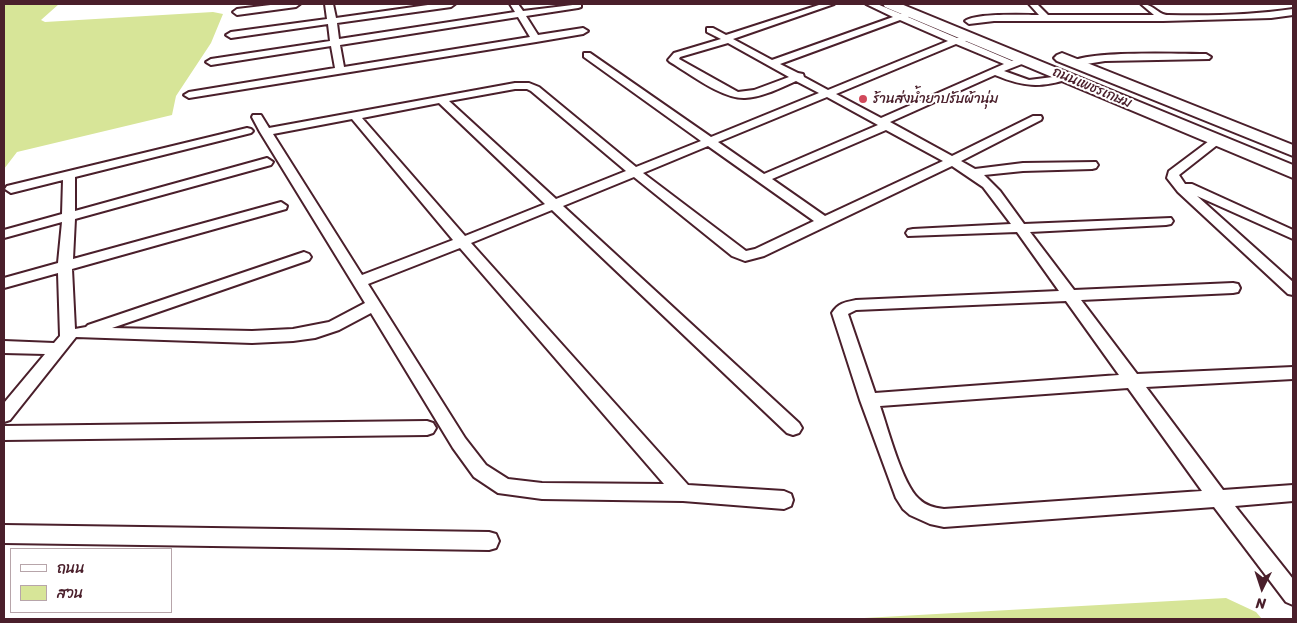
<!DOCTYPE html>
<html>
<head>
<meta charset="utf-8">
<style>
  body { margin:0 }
  #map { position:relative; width:1297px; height:623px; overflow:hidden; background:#fff; font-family:Sriracha,"Playpen Sans Thai",sans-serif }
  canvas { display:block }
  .frame { position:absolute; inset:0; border:5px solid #4a1f2b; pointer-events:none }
  .legend { position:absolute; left:10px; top:548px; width:162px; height:65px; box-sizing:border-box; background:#fff; border:1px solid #b7a5aa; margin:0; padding:6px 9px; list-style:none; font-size:15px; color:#4a1f2b }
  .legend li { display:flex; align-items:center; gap:10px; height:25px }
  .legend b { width:25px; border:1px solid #b7a5aa }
  .north { position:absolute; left:1237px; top:563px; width:50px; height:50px; -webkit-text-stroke:4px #fff; paint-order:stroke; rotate:184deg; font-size:14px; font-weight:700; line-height:20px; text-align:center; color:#4a1f2b }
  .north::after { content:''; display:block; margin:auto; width:18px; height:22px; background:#4a1f2b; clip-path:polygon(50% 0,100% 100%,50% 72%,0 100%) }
</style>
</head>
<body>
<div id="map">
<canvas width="1297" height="623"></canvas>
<div class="frame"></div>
<ul class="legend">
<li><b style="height:6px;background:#fff"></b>ถนน</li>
<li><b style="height:14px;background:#d7e598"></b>สวน</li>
</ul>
<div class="north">N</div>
</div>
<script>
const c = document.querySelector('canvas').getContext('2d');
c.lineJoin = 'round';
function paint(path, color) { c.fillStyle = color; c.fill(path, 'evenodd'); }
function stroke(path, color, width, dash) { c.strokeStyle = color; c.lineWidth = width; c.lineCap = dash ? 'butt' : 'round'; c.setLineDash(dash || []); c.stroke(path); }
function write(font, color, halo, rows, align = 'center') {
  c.font = font + ' Sriracha,"Playpen Sans Thai",sans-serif'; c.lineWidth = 4; c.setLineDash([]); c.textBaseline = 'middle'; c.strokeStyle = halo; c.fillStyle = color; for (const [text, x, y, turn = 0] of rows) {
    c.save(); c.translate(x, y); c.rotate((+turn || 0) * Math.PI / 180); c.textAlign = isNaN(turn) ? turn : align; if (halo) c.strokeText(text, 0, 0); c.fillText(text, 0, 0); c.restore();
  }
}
paint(new Path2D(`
  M4 4H59L41 20 45 22 213 12 223 14 211 43 176 96 172 115 17 152 4 169Z
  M1226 598 1256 612 1262 619H846Z`), '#d7e598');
const street = new Path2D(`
  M279 4H300L296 7 237 15 233 12 237 9Z
  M325 4H333L336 18 435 4H455L451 7 337 23 339 39 515 12 510 4H518L523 11 581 4V7L578 8 526 16 538 35 583 28 588 31 583 34 536 42 189 98 184 95 189 92 335 68 331 46 211 65 206 62 211 59 330 41 328 24 231 38 226 35 231 32 327 19ZM518 17 530 37 344 67 340 45Z
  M822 4H834L733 39 772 60 893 17 866 4H877L901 14 909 13 910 15 908 17 957 38 973 35V39L965 41 1012 61 1024 57 1027 58V62L1004 71 1029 80 1069 75V79C1039 88 1024 87 995 75L890 122 952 156 1033 116H1041L1042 118 1041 120 961 161 975 169 1023 163 1096 162 1098 165 1096 168 1092 169 1023 171 984 175 1000 191 1024 224 1171 218 1173 221 1171 224 1166 225 1030 232 1074 290 1233 283 1238 284 1240 288 1238 292 1233 293 1081 300 1137 374 1293 367V379L1146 387 1223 490 1293 485V501L1235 506 1293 579V605L1286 602 1214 507 944 527 930 524 910 515 903 509 896 498 860 400 832 313C838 303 846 302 856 300L1059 291 1017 232 908 236 906 233 908 230 913 229 1011 224 983 187 952 166 764 256 745 261 732 256 634 177 563 206 799 423 802 428 799 433 793 435 787 433 552 210 471 243 688 485 784 491 791 494 793 500 791 506 784 509 683 501 542 499 498 493 474 477 453 448 371 313 339 330 315 338 293 341 252 343 76 337 10 420 4 422V403L45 354 4 353V341L54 343 60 336 58 273 4 288V278L58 263 62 222 4 238V230L62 214 63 180 11 193 5 189 7 186 247 128 251 129 253 131 251 133 75 177V211L267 158 273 162 271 165 75 219 73 259 281 202 287 206 286 209 72 269 75 329 86 327 88 325 304 252 309 254 311 257 309 260 112 328 252 331 293 329 329 322 365 303 260 132 252 117 253 115H261L269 128 515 83H529L539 87 636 167 701 141 584 57V53H590L711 137 819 93 796 81C780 88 763 97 745 98 722 99 690 74 670 62L668 60 674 53 721 39 707 32V28H713L726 35ZM900 20 948 41 828 90 804 77 803 74 798 73 780 64ZM728 43 789 77 754 90 738 92 679 59 680 57ZM956 44 1004 64 881 118 836 94ZM515 89H527L531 91 626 171 556 199 449 101ZM827 97 878 125 764 174 718 142ZM439 103 545 204 465 236 362 118ZM352 119 453 240 362 275 273 134ZM886 130 943 161 825 216 772 179ZM708 146 814 221 755 249 746 251 643 173ZM460 248 664 484 542 483 508 479 486 465 465 438 368 284ZM1066 301 1119 375 875 393 848 314 856 310ZM1128 388 1202 491 944 509C935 508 926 506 919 499 902 484 888 429 880 406Z
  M1029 4H1037L1048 15H1154L1141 4C1154 4 1158 15 1168 15 1209 16 1253 15 1293 9V15L1271 18 1163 21H994L969 24 965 21C975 13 1023 15 1039 15Z
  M1206 54 1211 57 1209 59 1105 61 1074 66 1069 63C1084 50 1182 54 1206 54Z
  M1217 137 1223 140 1221 142 1179 175 1185 184H1192L1293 230V239L1197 196 1293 282V295L1288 294 1178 192 1167 178 1169 171 1213 138Z
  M427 421 433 423 436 428 433 433 427 435 4 440V426Z
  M4 525 489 532 496 534 499 541 496 548 489 550 4 543Z`);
const primary = new Path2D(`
  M883 4H901L1293 165V178L885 7Z
  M1062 53 1293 145V156L1057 61 1054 58 1057 55Z`);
stroke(street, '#4a1f2b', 4);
stroke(primary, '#4a1f2b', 4);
paint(street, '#fff');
paint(primary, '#fff');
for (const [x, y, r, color] of [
  [863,99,5,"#d1495b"]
]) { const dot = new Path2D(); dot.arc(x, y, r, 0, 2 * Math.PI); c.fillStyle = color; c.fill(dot); stroke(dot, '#fff', 2); }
write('14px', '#4a1f2b', '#fff', [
  ["ถนนเพชรเกษม",1092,88,23]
]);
write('14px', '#4a1f2b', '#fff', [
  ["ร้านส่งน้ำยาปรับผ้านุ่ม",873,99]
], 'left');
</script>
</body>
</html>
